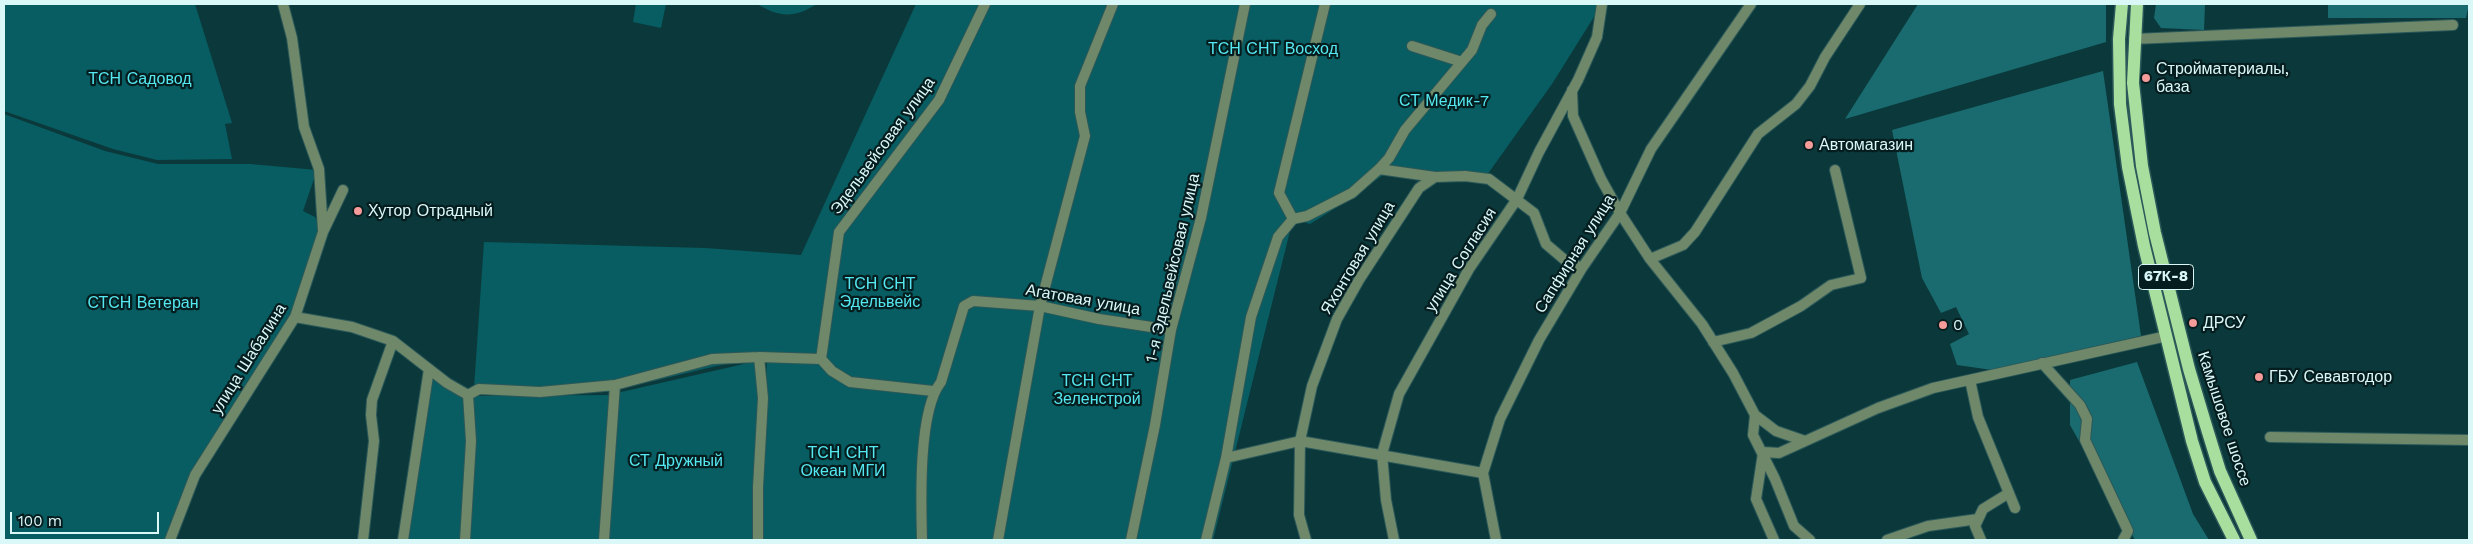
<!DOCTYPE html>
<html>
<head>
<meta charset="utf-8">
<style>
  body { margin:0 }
  #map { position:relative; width:2473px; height:544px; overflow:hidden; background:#0b393b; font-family:"Work Sans",sans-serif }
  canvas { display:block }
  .frame { position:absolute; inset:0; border:5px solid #dbf8f9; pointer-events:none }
  .scale { position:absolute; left:10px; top:512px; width:149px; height:22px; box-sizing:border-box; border:2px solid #dbf8f9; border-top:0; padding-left:6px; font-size:15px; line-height:18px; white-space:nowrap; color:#dbf8f9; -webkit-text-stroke:4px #061d1f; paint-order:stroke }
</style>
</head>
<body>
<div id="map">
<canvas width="2473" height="544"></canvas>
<div class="frame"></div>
<div class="scale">100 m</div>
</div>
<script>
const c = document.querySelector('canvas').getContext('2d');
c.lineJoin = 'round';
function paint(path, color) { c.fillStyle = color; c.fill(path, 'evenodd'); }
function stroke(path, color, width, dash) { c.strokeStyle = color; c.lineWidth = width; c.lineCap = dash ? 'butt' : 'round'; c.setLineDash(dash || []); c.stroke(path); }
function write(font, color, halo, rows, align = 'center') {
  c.font = font + ' "Work Sans",sans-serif'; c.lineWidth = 4.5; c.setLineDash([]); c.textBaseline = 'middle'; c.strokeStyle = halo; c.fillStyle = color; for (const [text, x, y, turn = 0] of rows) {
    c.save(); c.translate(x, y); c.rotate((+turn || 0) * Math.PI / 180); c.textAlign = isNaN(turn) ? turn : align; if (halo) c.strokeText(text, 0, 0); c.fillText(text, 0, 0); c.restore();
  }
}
paint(new Path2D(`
  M4 4H195L232 123 225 124 232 159 157 160 113 149 4 111Z
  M636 4H666L661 28 633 22Z
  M757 4H817C794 18 781 18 757 4Z
  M916 4H1602L1552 84 1487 175H1383L1350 199 1310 224 1293 219 1213 540H761L767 357 716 366 608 392 474 388 484 242 705 248 801 255Z
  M4 114 105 151 158 164H250L317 170 303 211 315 217 324 234 309 284 198 475 169 540H4Z
  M757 361 759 401 755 540H405L431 375 473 396 608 395Z`), '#075d61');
paint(new Path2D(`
  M1918 4H2106V42L1845 119Z
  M2156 4H2205L2204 30 2161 28 2154 18Z
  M2328 4H2469L2466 18H2328Z
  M2103 71 2141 336 1992 370 1957 365 1950 344 1969 334 1956 307 1941 313 1922 278 1892 130Z
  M2137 362 2193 514 2209 540H2135L2070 425V380Z`), '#196b6f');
const street = new Path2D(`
  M283 4 292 38 304 127 319 169 323 231
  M2134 39 2453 25
  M1412 46 1462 62
  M1572 90 1573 116 1601 179 1620 213 1650 259 1702 324 1733 373 1755 415 1753 435 1775 479 1794 526 1810 540
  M1379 169 1435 177 1465 176 1489 179 1534 213 1546 244 1566 261 1582 268
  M1293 219 1307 216 1352 193 1379 169 1389 158 1405 130 1472 50 1482 25 1491 14
  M1293 219 1279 193 1325 4
  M1650 259 1683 245 1695 232 1758 134 1796 104 1810 86 1825 57 1860 4
  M295 317 352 327 393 341 447 383 468 395 479 389 540 392 615 385 712 359 759 357 821 359 839 232 939 100 985 4
  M1713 342 1751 333 1801 306 1831 285 1861 278 1835 170
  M821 359 832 371 850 382 933 391
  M2042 363 2080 405 2087 419 2085 440 2128 531 2123 540
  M1970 380 1978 417 2015 508
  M1755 415 1776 431 1805 441
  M2270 437 2469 440
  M1763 452 1779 453 1878 408 1933 388 2167 336
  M1763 453 1756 499 1774 540
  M1226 458 1300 441 1483 473
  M170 540 195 475 295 317 323 232 343 190
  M363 540 374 441 371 415 372 400 393 341
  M403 540 429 369
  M465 540 471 441 468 395
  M604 540 615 385
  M758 540V487L763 398 759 357
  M922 540C921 502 918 411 941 382L964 306 973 301 1040 306 1099 319 1171 330
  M998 540 1040 306 1085 136 1080 112V86L1113 4
  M1131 540 1155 425 1171 330 1201 218 1245 4
  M1206 540 1226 458 1251 317 1278 237 1293 219
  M1306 540 1299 515 1300 441 1312 386 1337 319 1359 280 1419 188 1435 177
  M1394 540 1386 500 1382 454 1399 394 1469 269 1517 199 1539 152 1578 80 1597 37 1602 4
  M1496 540 1483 473 1500 419 1539 340 1582 268 1620 213 1651 149 1751 4
  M1887 540 1928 526 1978 519
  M1981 540 1975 526 1983 509 2009 493`);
const primary = new Path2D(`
  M2122 4 2119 39 2120 104 2128 167 2144 246 2192 441 2205 482 2234 540
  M2137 4 2133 83 2142 166 2155 233 2189 369 2207 429 2220 471 2251 540`);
stroke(street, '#2c5859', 12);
stroke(primary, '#2c5859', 15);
stroke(street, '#6e8869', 10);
stroke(primary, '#a8df9e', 12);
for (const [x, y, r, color] of [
  [2146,78,5,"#f59b9a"],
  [1809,145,5,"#f59b9a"],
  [358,211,5,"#f59b9a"],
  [2193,323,5,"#f59b9a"],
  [1943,325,5,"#f59b9a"],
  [2259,377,5,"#f59b9a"]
]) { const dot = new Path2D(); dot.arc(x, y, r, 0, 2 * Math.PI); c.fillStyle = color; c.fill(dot); stroke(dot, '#061d1f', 2); }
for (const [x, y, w] of [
  [2166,277,55]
]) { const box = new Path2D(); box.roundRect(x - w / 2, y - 12.5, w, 25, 4); c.fillStyle = '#061d1f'; c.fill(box); stroke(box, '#dbf8f9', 1); }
write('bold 15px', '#dbf8f9', null, [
  ["67К-8",2166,277]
]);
write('16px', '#55e8f0', '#061d1f', [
  ["ТСН СНТ Восход",1273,49],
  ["ТСН Садовод",140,79],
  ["СТ Медик-7",1444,101],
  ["ТСН СНТ",880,284],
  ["Эдельвейс",880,302],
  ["СТСН Ветеран",143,303],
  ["ТСН СНТ",1097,381],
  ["Зеленстрой",1097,399],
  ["ТСН СНТ",843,453],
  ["Океан МГИ",843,471],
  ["СТ Дружный",676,461]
]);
write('16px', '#dbf8f9', '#061d1f', [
  ["Стройматериалы,",2156,69],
  ["база",2156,87],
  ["Автомагазин",1819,145],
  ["Хутор Отрадный",368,211],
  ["ДРСУ",2203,323],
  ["0",1953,325],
  ["ГБУ Севавтодор",2269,377]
], 'left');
write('16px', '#dbf8f9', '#061d1f', [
  ["Эдельвейсовая улица",883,146,-54],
  ["Сапфирная улица",1575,254,-58],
  ["Яхонтовая улица",1358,258,-59],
  ["улица Согласия",1461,260,-58],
  ["1-я Эдельвейсовая улица",1173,268,-77],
  ["Агатовая улица",1083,300,10],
  ["улица Шабалина",249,359,-58],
  ["Камышовое шоссе",2224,419,72]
]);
</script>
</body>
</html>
